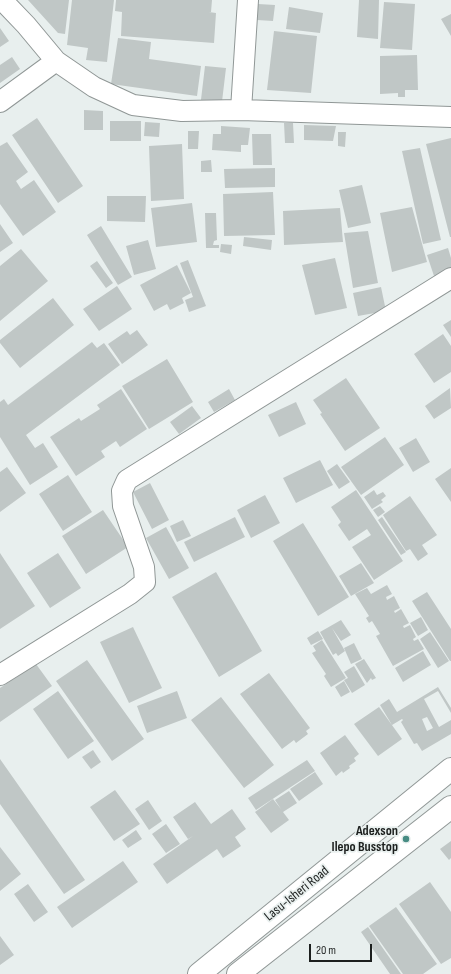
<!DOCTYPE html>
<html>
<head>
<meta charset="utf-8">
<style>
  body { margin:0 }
  #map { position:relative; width:451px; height:974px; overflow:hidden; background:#e8efee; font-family:"Sofia Sans Condensed",sans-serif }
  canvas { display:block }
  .scale { position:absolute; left:309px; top:944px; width:63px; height:18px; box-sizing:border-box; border:2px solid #1c1f1e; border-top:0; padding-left:5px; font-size:12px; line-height:14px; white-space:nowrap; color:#1c1f1e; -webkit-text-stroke:3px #e8efee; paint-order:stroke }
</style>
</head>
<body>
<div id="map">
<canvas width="451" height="974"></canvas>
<div class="scale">20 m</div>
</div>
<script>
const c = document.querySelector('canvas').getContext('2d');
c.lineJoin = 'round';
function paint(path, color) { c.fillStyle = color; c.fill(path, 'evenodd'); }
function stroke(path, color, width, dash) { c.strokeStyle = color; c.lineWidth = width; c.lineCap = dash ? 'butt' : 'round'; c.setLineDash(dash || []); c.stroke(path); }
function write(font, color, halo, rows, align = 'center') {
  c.font = font + ' "Sofia Sans Condensed",sans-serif'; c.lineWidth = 3.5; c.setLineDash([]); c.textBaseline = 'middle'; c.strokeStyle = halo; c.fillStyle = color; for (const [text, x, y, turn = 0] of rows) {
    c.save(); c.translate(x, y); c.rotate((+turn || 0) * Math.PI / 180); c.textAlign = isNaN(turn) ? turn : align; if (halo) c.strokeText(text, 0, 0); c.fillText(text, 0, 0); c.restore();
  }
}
paint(new Path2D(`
  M28 0H69L65 34 58 33Z
  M72 0H114L107 62 86 60 88 48 67 45Z
  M116 0H212L211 12H209L216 13 214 43 121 36 122 12 115 11Z
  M359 0H379L378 39 357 37Z
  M384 2 415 4 412 50 380 48Z
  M258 4 275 5 273 21 257 20Z
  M289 7 323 13 320 33 286 29Z
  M451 14V36L441 19Z
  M0 28 9 41 0 47Z
  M274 31 317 36 311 93 267 90Z
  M118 38 151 42 149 59 201 66 197 96 111 84Z
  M417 55 418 90H405V97H398V93L380 94V56Z
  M12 57 20 69 0 83V65Z
  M205 66 226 68 221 110 200 108Z
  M84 110 103 111V130H84Z
  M37 118 83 186 58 203 12 135Z
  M110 121H141V141H110Z
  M145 122 160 123 159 137 144 136Z
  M284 123H293L294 143H285Z
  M304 125 336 126 333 141 304 140Z
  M221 126 250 128 248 145H241V152L212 150 213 134H221Z
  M188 131H199L198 149H188Z
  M338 132H346L345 147 338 146Z
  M252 134H271L272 165H253Z
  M451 138V237H450L426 144Z
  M7 142 28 172 16 181 21 189 34 180 56 212 23 236 0 204V146Z
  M182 144 184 199 151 201 149 146Z
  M420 148 441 240 423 244 402 151Z
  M211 160 212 172H201V161Z
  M275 168V187L225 188 224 169Z
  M362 185 371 223 348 228 339 190Z
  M273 192 275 235 224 236 223 194Z
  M107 196H146L145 222 107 221Z
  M192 203 197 242 156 247 151 208Z
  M412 207 427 262 392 272 380 213Z
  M340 208 343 242 284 245 283 211Z
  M205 213H216L217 240 214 241 213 245H219V248H206Z
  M0 224 13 243 0 252Z
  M101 226 132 277 118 285 87 235Z
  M368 231 378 283 353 288 344 233Z
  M244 237 272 240 271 250 243 246Z
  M148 240 156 269 134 275 126 246Z
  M221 244 232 245 231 254 220 252Z
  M448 248 451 258V271L434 276 427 255Z
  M21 249 48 281 0 321V266Z
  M335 258 347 308 315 315 302 265Z
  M188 260 206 306 189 312 185 300 193 297 180 263Z
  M97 261 113 283 106 288 90 266Z
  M177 265 191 293 182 298 184 303 170 310 167 304 154 311 140 285Z
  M117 286 132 309 99 331 83 309Z
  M381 287 386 311 358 316 353 293Z
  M53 298 74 325 20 368 0 343V340Z
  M451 320V337L443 325Z
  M137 330 148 345 122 364 108 344 127 331 130 335Z
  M443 334 451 346V372L434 383 414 354Z
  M92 342 97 348 104 343 120 365 26 435 35 448 43 443 58 467 30 485 0 437V402L4 399 8 405Z
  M167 359 193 402 149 429 122 386Z
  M346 378 380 428 345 451 320 414 322 413 313 400Z
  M450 388 451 408 434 419 425 406Z
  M121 389 147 429 120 447 116 441 101 451 105 457 76 476 50 437 79 418 81 421 100 409 97 405Z
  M229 389 235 400 214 412 208 402Z
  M296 402 306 424 279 437 268 415Z
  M192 406 201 418 179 434 170 422Z
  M385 437 404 465 361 495 341 467Z
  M416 438 430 462 413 472 399 448Z
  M320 460 333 485 296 503 283 478Z
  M337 464 350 482 339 489 327 471Z
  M7 467 26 493 0 512V472Z
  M451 468V502L435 479Z
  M68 475 92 512 63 531 39 494Z
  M150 483 169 520 152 529 133 492Z
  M356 490 403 561 374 580 352 547 371 535 367 529 349 541 338 525 341 522 331 507Z
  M374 490 377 495 383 492 386 496 381 500 383 502 372 509 364 497Z
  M265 495 280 523 251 538 237 510Z
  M410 496 437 535 422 545 428 554 418 561 410 549 406 551 383 515Z
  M380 506 385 512 378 517 373 510Z
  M103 510 128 547 86 574 62 536Z
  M235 517 245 537 194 562 184 542Z
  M382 517 406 552 401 555 378 520Z
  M183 520 191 536 177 542 170 526Z
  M303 523 349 597 318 616 273 541Z
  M166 527 189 568 169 579 146 538Z
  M0 553 35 606 0 629Z
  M58 553 81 588 50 608 27 573Z
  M361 563 374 583 351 596 339 576Z
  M216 572 262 651 219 677 172 597Z
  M387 585 392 594 386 597 387 600 394 596 400 608 394 611 395 613 401 609 409 623 403 626 404 628 410 625 416 637 413 639 414 641 418 639 424 649 393 666 376 636 380 634 372 621 369 623 366 618 369 616 355 594 367 588 371 594Z
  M427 592 451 629V661H450L412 601Z
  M421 617 428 630 418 636 410 623Z
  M341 620 351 635 341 641 332 628 345 651 338 656 336 653 333 655 320 632Z
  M133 627 162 688 129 703 100 642Z
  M318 631 323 639 311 645 307 638Z
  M430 632 449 661 438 668 420 639Z
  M322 640 346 678 331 687 324 676 326 674 312 653 316 651 313 646Z
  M354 643 362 659 351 664 344 648Z
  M423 651 431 665 403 682 395 668Z
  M364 659 376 678 372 680 371 678 367 683 355 664Z
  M87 660 144 739 112 761 56 681Z
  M36 664 52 686 0 722V688Z
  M354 666 365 685 352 693 344 680 348 678 344 672Z
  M269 673 310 728 306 731 308 734 296 743 294 740 282 749 240 694Z
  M344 681 350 692 341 697 335 687Z
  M438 687 451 708V713L438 691 424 699 439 727 451 720V734L422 751 417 743 414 744 401 722 403 720 402 719 392 725 380 705 389 699 397 712ZM427 717 433 728 427 731 422 719Z
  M58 691 94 741 68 759 33 709Z
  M177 691 187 718 147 733 137 706Z
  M221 697 274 765 244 788 191 720Z
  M379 707 402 739 378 756 354 724Z
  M345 735 359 754 354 758 356 761 349 766 350 768 343 773 342 771 336 776 320 753Z
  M93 750 101 762 91 769 82 757Z
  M0 759 85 880 64 894 0 804Z
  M307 760 315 771 256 810 248 798Z
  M315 772 323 784 299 801 290 789Z
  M115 790 140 824 114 841 90 807Z
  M289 791 297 803 283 812 289 820 271 833 255 812 273 799 281 809 275 800Z
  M148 800 162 821 149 830 135 809Z
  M195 802 211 824 232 809 246 829 235 837 241 846 223 858 217 849 167 884 153 864 193 836 188 839 173 817Z
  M166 824 180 844 166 853 152 834Z
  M136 830 142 839 128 848 122 840Z
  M451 841V858L449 860 440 849Z
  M0 847 21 874 0 891Z
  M123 861 138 882 72 928 57 907Z
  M430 882 451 912V958L441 964 399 904Z
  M28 884 48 912 34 922 14 894Z
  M396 907 437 964 423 974H403L369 926Z
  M368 927 401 974H390L361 932Z
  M0 936 14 955 0 965Z`), '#c0c7c6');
const minor = new Path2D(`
  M2 0 26 25 56 61 94 87 133 105 182 111 241 110 451 117
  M0 102 56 61
  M241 110 248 0
  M0 675 130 594 145 582 144 567 123 506 122 491 127 480 451 278`);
const primary = new Path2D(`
  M199 974 451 769
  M238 974 451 807`);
stroke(minor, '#909796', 22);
stroke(primary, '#909796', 24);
stroke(minor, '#fff', 20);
stroke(primary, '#fff', 22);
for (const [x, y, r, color] of [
  [406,839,4,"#478c83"]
]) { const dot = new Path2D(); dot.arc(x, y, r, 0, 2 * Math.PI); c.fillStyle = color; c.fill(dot); stroke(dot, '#e8efee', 1.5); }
write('bold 14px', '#1c1f1e', '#e8efee', [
  ["Adexson",398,831],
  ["Ilepo Busstop",398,847]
], 'right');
write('14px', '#1c1f1e', '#e8efee', [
  ["Lasu-Isheri Road",297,894,-39]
]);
</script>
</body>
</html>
